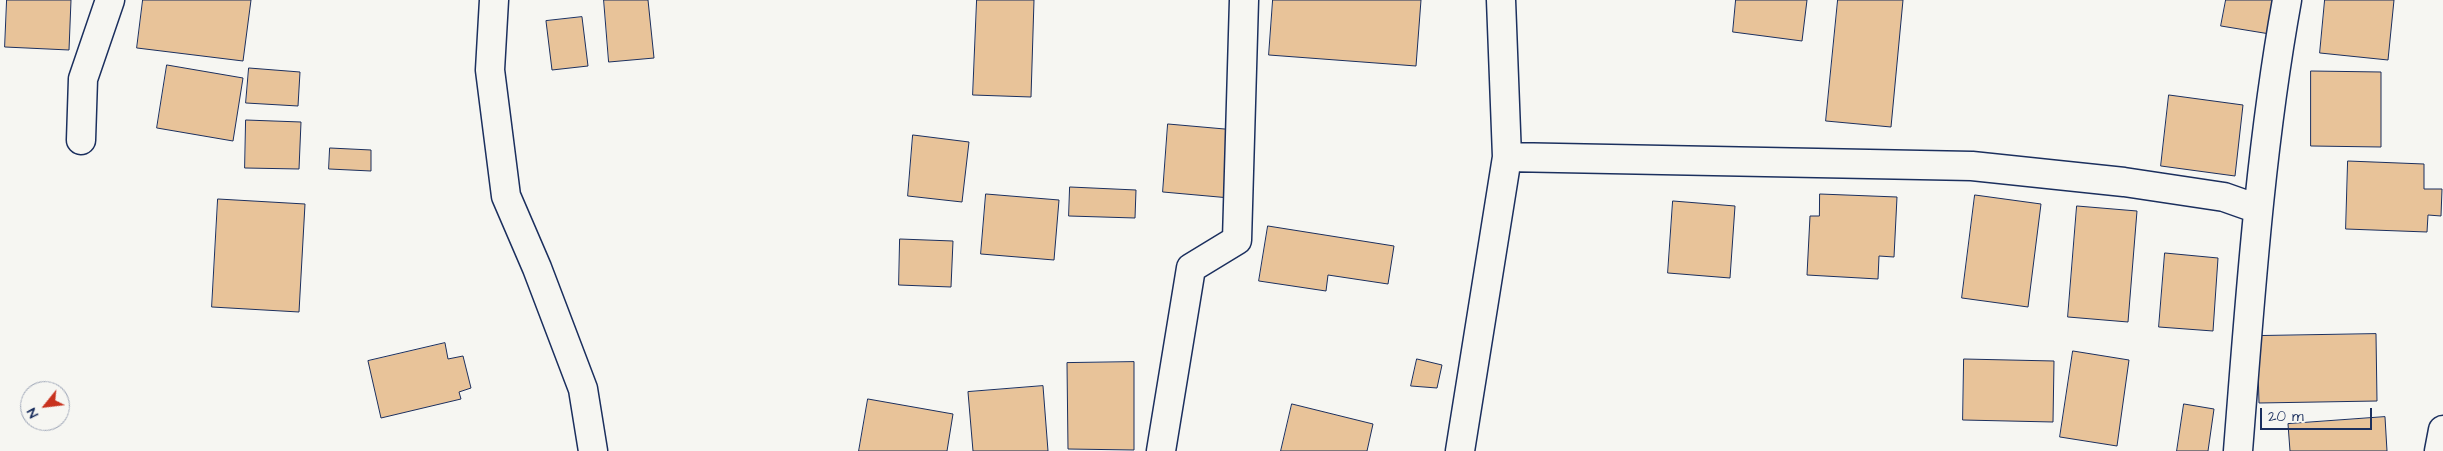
<!DOCTYPE html>
<html>
<head>
<meta charset="utf-8">
<style>
  body { margin:0 }
  #map { position:relative; width:2443px; height:451px; overflow:hidden; background:#f6f6f2; font-family:"Architects Daughter",sans-serif }
  canvas { display:block }
  .north { position:absolute; left:20px; top:381px; width:50px; height:50px; box-sizing:border-box; background:#f6f6f2; border:1px solid #9ea6b7; border-radius:50%; rotate:241deg; font-size:14px; font-weight:700; line-height:20px; text-align:center; color:#1b2f5e }
  .north::after { content:''; display:block; margin:auto; width:18px; height:22px; background:#c8321e; clip-path:polygon(50% 0,100% 100%,50% 72%,0 100%) }
  .scale { position:absolute; left:2260px; top:408px; width:112px; height:22px; box-sizing:border-box; border:2px solid #1b2f5e; border-top:0; padding-left:6px; font-size:15px; line-height:18px; white-space:nowrap; color:#1b2f5e; -webkit-text-stroke:4px #f6f6f2; paint-order:stroke }
</style>
</head>
<body>
<div id="map">
<canvas width="2443" height="451"></canvas>
<div class="north">N</div>
<div class="scale">20 m</div>
</div>
<script>
const c = document.querySelector('canvas').getContext('2d');
c.lineJoin = 'round';
function paint(path, color) { c.fillStyle = color; c.fill(path, 'evenodd'); }
function stroke(path, color, width, dash) { c.strokeStyle = color; c.lineWidth = width; c.lineCap = dash ? 'butt' : 'round'; c.setLineDash(dash || []); c.stroke(path); }
const building = new Path2D(`
  M7 0H71L69 50 5 47Z
  M143 0H251L243 61 137 48Z
  M604 0H648L654 58 609 62Z
  M977 0H1034L1031 97 973 95Z
  M1273 0H1421L1416 66 1269 55Z
  M1736 0H1807L1802 41 1733 32Z
  M1838 0H1903L1891 127 1826 121Z
  M2226 0H2282L2276 35 2221 26Z
  M2325 0H2394L2388 60 2320 53Z
  M582 17 588 66 552 70 546 21Z
  M167 65 243 78 233 141 157 128Z
  M249 68 300 72 298 106 246 103Z
  M2311 71 2381 72V147L2311 146Z
  M2169 95 2243 105 2235 176 2161 166Z
  M246 120 301 122 299 169 245 168Z
  M1168 124 1236 130 1230 198 1163 192Z
  M913 135 969 142 962 202 908 196Z
  M330 148 371 150V171L329 169Z
  M2348 161 2424 164V189H2442L2441 216 2428 215 2427 232 2346 229Z
  M1070 187 1136 190 1135 218 1069 216Z
  M986 194 1059 200 1054 260 981 254Z
  M1820 194 1897 197 1894 257 1879 256 1878 279 1807 275 1810 216H1819Z
  M1975 195 2041 204 2028 307 1962 298Z
  M218 199 305 204 299 312 212 307Z
  M1673 201 1735 206 1730 278 1668 273Z
  M2077 206 2137 211 2128 322 2068 317Z
  M1268 226 1394 246 1388 284 1328 275 1326 291 1259 281Z
  M900 239 953 241 951 287 899 285Z
  M2165 253 2218 258 2213 331 2159 327Z
  M2376 334 2377 401 2259 403 2257 336Z
  M445 343 448 359 463 356 471 388 459 392 461 399 381 418 368 361Z
  M2073 351 2129 360 2117 446 2060 437Z
  M1417 359 1442 365 1437 388 1411 386Z
  M1964 359 2054 361 2053 422 1963 420Z
  M1134 362V450L1068 449 1067 363Z
  M1043 386 1048 451H973L968 392Z
  M868 399 953 414 947 451H859Z
  M1292 404 1373 424 1367 451H1281Z
  M2184 404 2214 409 2208 451H2177Z
  M2385 417 2387 451H2290L2288 424Z`);
paint(building, '#e8c399');
stroke(building, '#1b2f5e', 1);
const minor = new Path2D(`
  M494 0 490 70 506 196 537 268 583 389 593 451
  M81 140 83 79 110 0
  M1507 157 1972 166 2124 182 2224 197 2258 209
  M1161 451 1191 268 1237 240 1244 0
  M1460 451 1507 157 1501 0
  M2238 451C2250 300 2260 149 2287 0
  M2439 451 2443 430`);
stroke(minor, '#1b2f5e', 31);
stroke(minor, '#f6f6f2', 28);
</script>
</body>
</html>
